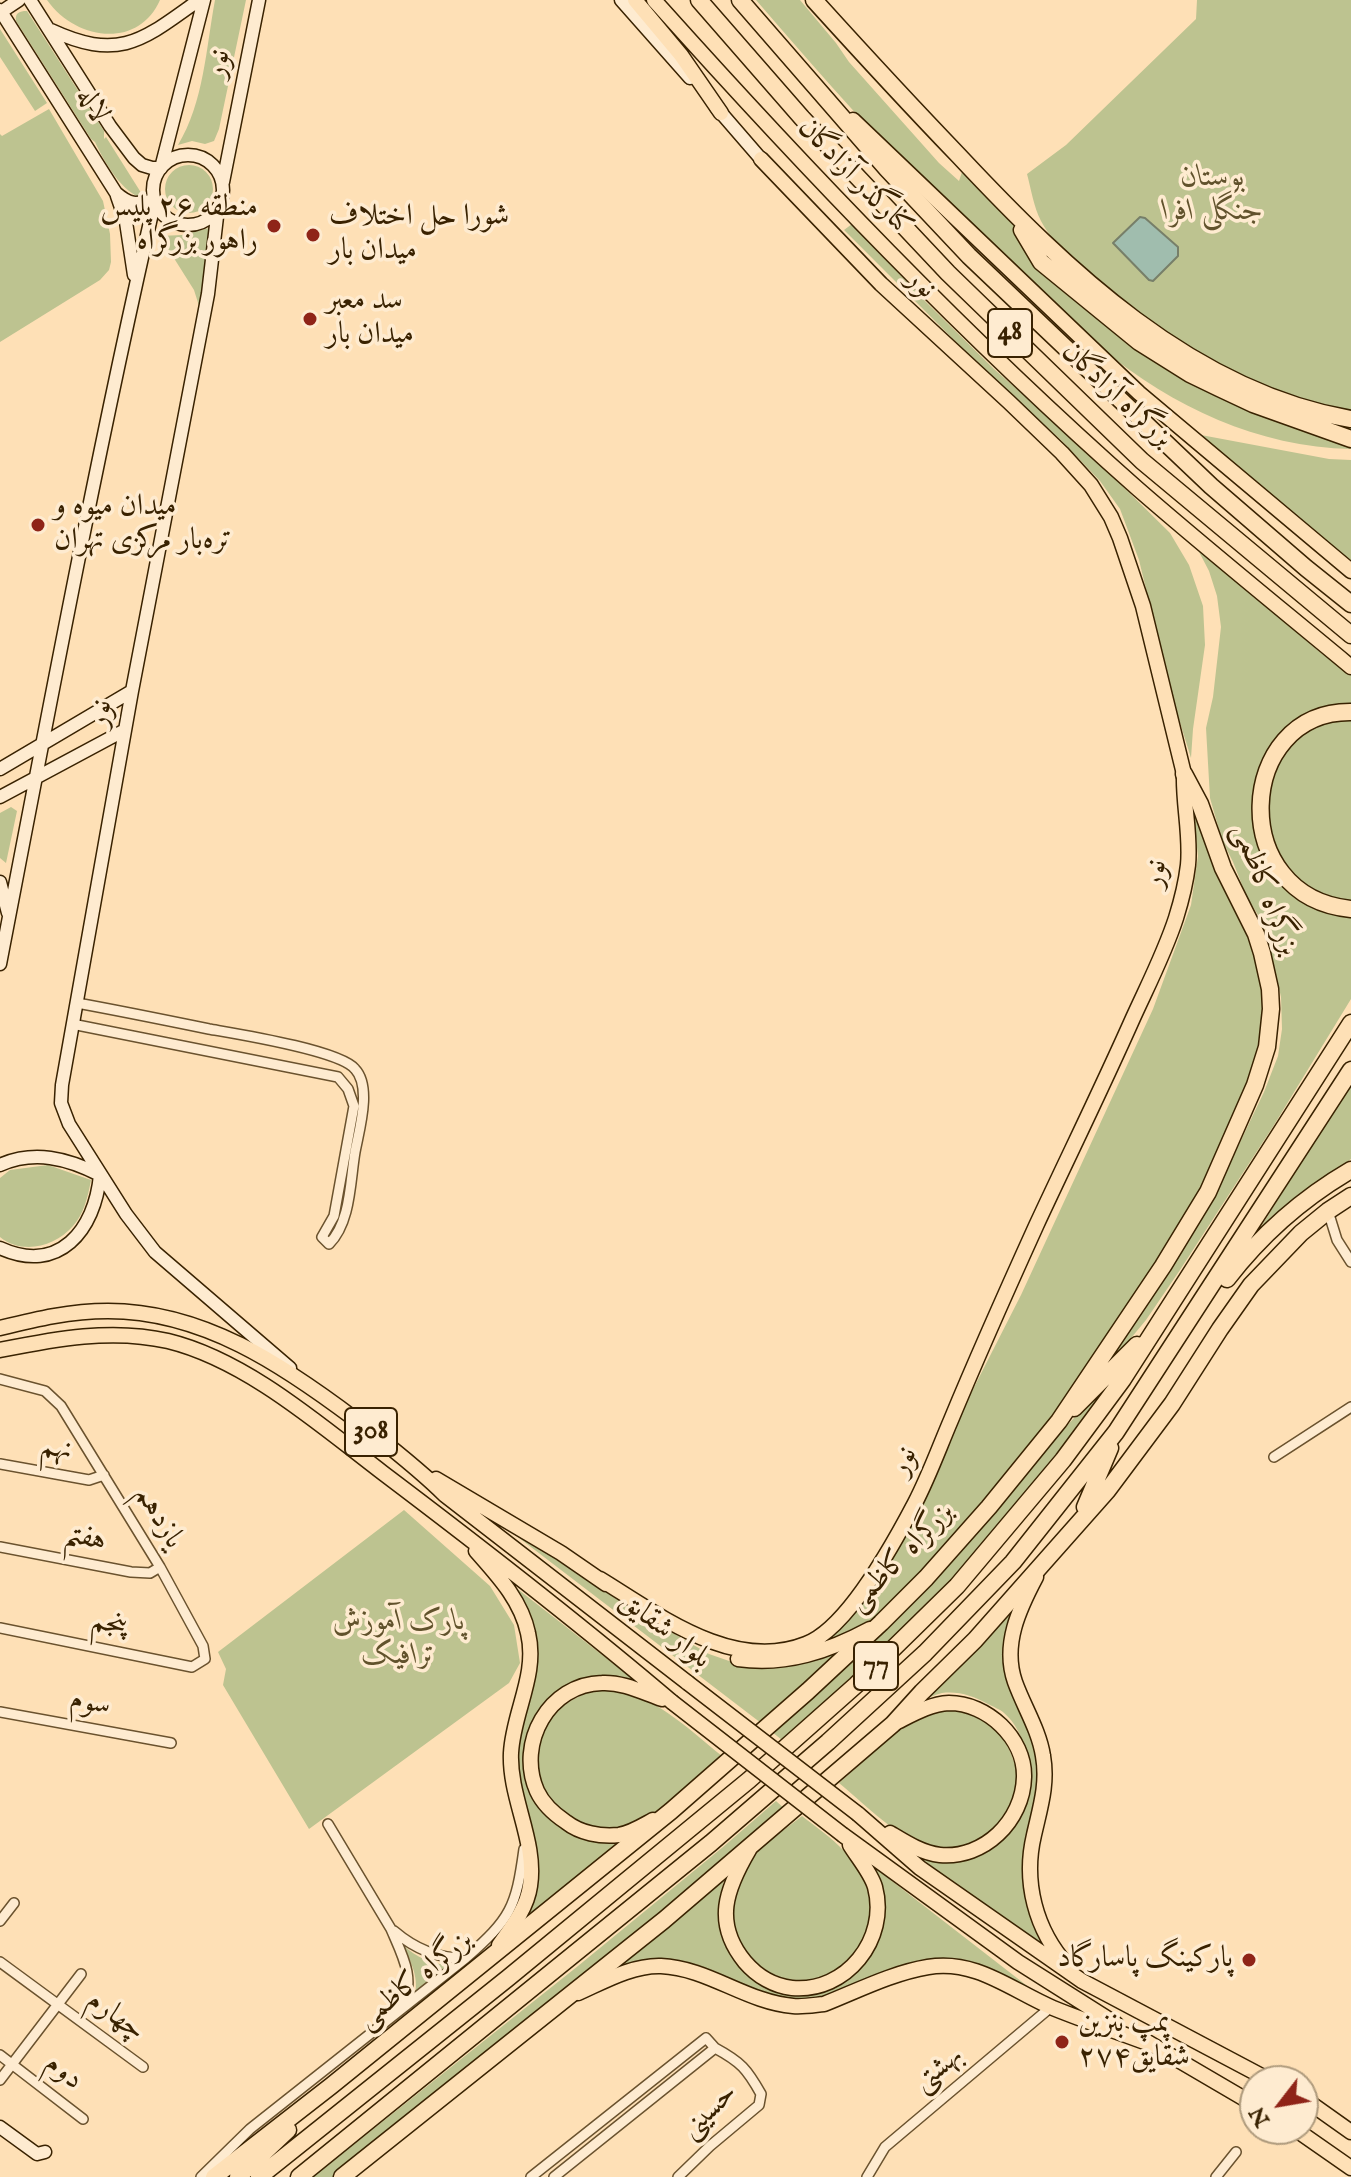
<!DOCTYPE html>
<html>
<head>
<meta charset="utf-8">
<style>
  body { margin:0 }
  #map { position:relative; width:1351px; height:2177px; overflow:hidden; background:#fee0b6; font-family:"IM FELL English",serif }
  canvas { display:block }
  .north { position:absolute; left:1239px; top:2065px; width:80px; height:80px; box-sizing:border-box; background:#feebd0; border:2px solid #af9b7d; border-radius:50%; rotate:239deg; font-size:22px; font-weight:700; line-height:32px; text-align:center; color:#392201 }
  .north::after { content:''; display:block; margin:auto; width:28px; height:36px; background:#8f2418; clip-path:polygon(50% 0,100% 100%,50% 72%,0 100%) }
</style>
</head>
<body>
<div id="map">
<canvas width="1351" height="2177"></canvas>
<div class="north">N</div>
</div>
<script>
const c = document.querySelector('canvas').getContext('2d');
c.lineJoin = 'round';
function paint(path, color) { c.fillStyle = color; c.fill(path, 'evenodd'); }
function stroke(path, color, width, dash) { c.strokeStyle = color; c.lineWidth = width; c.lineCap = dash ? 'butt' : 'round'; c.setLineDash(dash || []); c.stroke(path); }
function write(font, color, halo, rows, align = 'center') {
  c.font = font + ' "IM FELL English",Amiri,serif'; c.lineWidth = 7; c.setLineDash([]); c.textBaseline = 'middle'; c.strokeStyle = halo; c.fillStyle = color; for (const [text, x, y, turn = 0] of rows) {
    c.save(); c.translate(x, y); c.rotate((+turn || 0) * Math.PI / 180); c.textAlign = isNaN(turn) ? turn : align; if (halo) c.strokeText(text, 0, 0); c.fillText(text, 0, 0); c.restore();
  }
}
paint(new Path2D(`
  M47 0H160C138 50 75 40 47 0Z
  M215 0H246L219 129 214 141 205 144 192 141 178 145C204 102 206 48 215 0Z
  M756 0H800L836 43 849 62 939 163 959 181 962 172 1020 230 1154 341 1351 427V449C1258 447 1173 407 1102 349 1065 318 1031 283 996 250 968 223 938 198 911 171 857 117 806 58 756 0Z
  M1197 0H1351V413C1316 405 1280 395 1247 380 1196 357 1152 324 1109 290 1084 271 1056 249 1041 221 1034 208 1031 189 1027 174L1066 145 1196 19Z
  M24 11H27L104 131V139L106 137 145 199C122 194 104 161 95 142L91 139 16 21C15 14 18 12 24 11Z
  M0 29 47 103 35 111 0 57Z
  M49 109 103 201 110 234 111 262 109 270 100 280 0 342V134L2 136Z
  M165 189a24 24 0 1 1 48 0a24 24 0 1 1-48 0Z
  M852 224 925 301 994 369 1087 451 1170 533 1189 565 1203 606 1205 645 1193 729 1191 758 1173 700 1139 560 1120 509 1100 481 1061 440 985 371 844 230Z
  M209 228 200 309 194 290 160 236 182 235Z
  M1201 435 1329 459 1351 460V568L1237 471Z
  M1196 546 1321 653 1351 675V703L1322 707 1300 720 1260 774 1252 805 1260 851 1274 872 1303 902 1338 913H1351V999L1274 1125 1180 1270 1146 1320 1102 1373 1213 1199 1264 1092 1278 1056 1282 1029 1281 997 1265 927 1246 895 1233 862 1222 840 1210 798 1206 728 1213 697 1221 627 1217 596 1209 571Z
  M1351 718V903L1324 896 1304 884 1288 869 1267 828 1269 781 1286 748 1321 722Z
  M1191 794C1201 818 1208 845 1218 870 1229 894 1244 918 1253 943 1269 986 1267 1027 1252 1071 1233 1115 1217 1161 1195 1204 1180 1232 1160 1259 1142 1285 1076 1386 1005 1486 921 1573 896 1599 872 1627 838 1641 773 1670 725 1658 667 1623L712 1645 735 1652 758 1655 797 1652 817 1646 829 1637 857 1607 881 1574 927 1494 965 1405 1021 1295 1153 1009 1191 905 1198 856Z
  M11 807 17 811 6 863 0 858V813Z
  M1351 1083V1159L1315 1184 1247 1249Z
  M48 1165 91 1180C88 1196 84 1214 73 1226 55 1247 22 1255 0 1237V1178L10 1170Z
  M1124 1364C1076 1428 1029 1493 976 1553 917 1620 850 1681 782 1740L772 1732 987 1521 1062 1431Z
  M404 1510 490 1586 514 1625 520 1663 509 1683 309 1829 223 1685 226 1669 218 1652Z
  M493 1518 654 1622 709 1654 732 1662 860 1638 761 1723Z
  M506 1580 642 1686C628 1682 614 1676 600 1676 549 1678 511 1735 528 1783 532 1794 540 1805 546 1815L627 1838 520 1924 533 1901 537 1879 535 1844 518 1780 517 1747 535 1672Z
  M1015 1604C1012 1612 1008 1620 1006 1628 1003 1647 1007 1677 1013 1695 1023 1721 1036 1744 1038 1772 1039 1788 1034 1805 1031 1821 1019 1872 1018 1899 1046 1945L1044 1948 912 1852C929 1855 949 1863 966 1860 976 1858 985 1852 994 1846 1028 1825 1034 1787 1025 1750 1022 1737 1015 1722 1004 1713 1000 1709 993 1707 988 1704 973 1696 959 1691 942 1693 934 1695 926 1699 919 1703Z
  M606 1689C653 1693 687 1728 722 1756 697 1778 660 1818 629 1826 608 1832 588 1829 570 1817 511 1776 537 1697 606 1689Z
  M948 1708C956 1709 965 1710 972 1713 994 1724 1007 1739 1014 1762 1016 1768 1019 1774 1018 1780 1015 1822 975 1856 934 1847 928 1845 921 1845 916 1842 891 1831 861 1801 839 1783L912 1718Z
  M776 1801 786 1810 692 1889 333 2177H313L578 1966 723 1847Z
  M802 1816C816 1827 832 1838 844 1851 872 1880 882 1923 853 1955 839 1970 824 1982 801 1981 768 1981 738 1955 732 1923 729 1907 737 1884 744 1870 757 1847 782 1832 802 1816Z
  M870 1864 1035 1992 995 1971 975 1963 940 1960 824 1998C759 2009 713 1954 654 1959 639 1960 625 1965 612 1971L724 1881C713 1915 720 1946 745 1971 752 1978 761 1986 771 1988 778 1990 788 1989 795 1989 803 1989 812 1990 820 1990 849 1987 872 1961 880 1935 888 1910 884 1887 870 1864Z
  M402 1944C417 1958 432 1965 453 1965L415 1994C419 1976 410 1960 402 1944Z`), '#bdc390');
const water = new Path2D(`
  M1140 217 1145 218 1178 247V256L1153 281 1149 280 1113 243Z`);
paint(water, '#a0bdae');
stroke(water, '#777f69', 2);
const street = new Path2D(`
  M72 1024 338 1077 348 1089 354 1106 334 1216 322 1237 329 1244C351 1222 350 1181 355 1152 359 1130 372 1087 355 1069 339 1050 237 1034 209 1029 165 1020 121 1011 77 1003
  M1328 1211 1337 1240 1351 1262
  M0 1379 45 1391 61 1406 160 1567 203 1646 205 1659 192 1667 0 1628
  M1274 1457 1351 1407
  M0 1464 89 1480 104 1475
  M0 1547 131 1572 150 1573 160 1567
  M0 1712 171 1743
  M328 1824 391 1929C403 1957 415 1977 403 2007
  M0 1921 14 1903
  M394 1931C415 1949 438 1959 466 1958
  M0 1962 143 2067
  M0 2055 83 2119
  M0 2080 81 1974
  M201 2177 250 2129 466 1958C511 1918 516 1908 524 1849
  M531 2177 706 2038 715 2048 554 2177
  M678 2177 710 2146 759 2105 761 2094C747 2069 741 2062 715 2048
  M867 2177 885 2147 1051 2007
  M1216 2177 1236 2152`);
const secondary = new Path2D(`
  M30 0 110 126 134 158 142 165 152 168H161L204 0
  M621 0 690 78
  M0 10 116 193C131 206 136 204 155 200 97 453 49 709 0 964
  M1 12 19 0
  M51 30C120 62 143 40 199 0
  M716 107 761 159
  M153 190a35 35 0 1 1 70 0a35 35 0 1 1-70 0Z
  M223 182 259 0
  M117 196 126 222 134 275
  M218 208 208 294 132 691 62 1085 61 1103 69 1124 126 1214 155 1252 290 1368
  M0 769 132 691
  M0 797 125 730
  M0 882 8 913
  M0 1165C34 1150 67 1158 100 1175 95 1230 59 1275 0 1248
  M0 2127 37 2154 45 2152`);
const primary = new Path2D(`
  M635 0 681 55 721 113
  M654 0C807 171 966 337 1138 489 1208 550 1280 608 1351 667
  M853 120 1139 393 1351 571
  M0 1328C37 1319 70 1311 108 1311 203 1311 283 1365 356 1420 386 1444 417 1467 445 1495L688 1683
  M0 1350C55 1339 112 1328 168 1341 246 1360 320 1425 383 1473 481 1547 578 1622 672 1702
  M436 1479 561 1553 606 1584
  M476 1551C498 1576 521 1600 528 1633 538 1675 513 1712 511 1753 509 1798 537 1841 530 1886 527 1908 512 1927 499 1945
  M1036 1577C1019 1609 1002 1645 1015 1682 1024 1707 1039 1730 1043 1756 1048 1784 1040 1808 1034 1835 1023 1881 1035 1930 1068 1966
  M600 1579C659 1615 733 1673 806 1644 848 1628 894 1543 915 1503 929 1476 939 1448 951 1420 978 1355 1007 1290 1036 1226 1068 1157 1102 1088 1133 1018 1148 985 1165 952 1176 918 1181 902 1186 882 1188 865 1191 835 1183 804 1184 774L1143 606 1120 538 1111 517 1091 485 1062 453 1009 402 881 284 761 159
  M738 1659C786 1666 829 1651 870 1629
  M858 1814 920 1868 1082 1981 1271 2081
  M653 1820C642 1826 631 1833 619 1835 600 1837 580 1833 566 1822 554 1814 543 1804 537 1791 516 1743 549 1684 602 1683 623 1682 642 1692 662 1699
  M890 1833C905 1842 922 1853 940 1855 984 1859 1023 1821 1024 1777 1025 1738 987 1703 949 1703 930 1704 913 1714 897 1722
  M843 1835 1018 1962 1116 2024
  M749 1850C726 1889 713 1923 745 1962 757 1976 774 1986 792 1988 846 1993 889 1939 875 1887 871 1873 858 1858 850 1845
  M578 1993C603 1982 632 1965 661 1966 708 1968 746 2002 793 2006 803 2007 814 2005 824 2004 857 1991 892 1973 928 1967 976 1959 1011 1990 1053 2008 1085 2021 1118 2032 1150 2044
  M1144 2040 1255 2105
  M1303 2098 1351 2132
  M1295 2129 1351 2168`);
const highway = new Path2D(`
  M699 0 802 118 948 273 1142 461 1351 635
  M740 0 887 169 969 256 1211 486 1306 568 1351 604
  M814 0C862 53 910 105 959 156 1065 269 1192 392 1351 419
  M1022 230 1041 262 1139 342 1190 374 1219 388 1253 404 1351 439
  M1351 712C1235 711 1226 897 1351 909
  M1227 1279C1261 1235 1303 1198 1351 1170
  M1074 1408 1137 1345
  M1085 1507 1110 1448
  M214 2177 331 2086 671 1811 808 1691 881 1623 926 1578 989 1507 1059 1421 1163 1266 1208 1192 1255 1085 1267 1047 1271 1009 1270 989 1262 953 1256 934 1223 868 1200 804 1184 774
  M238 2177 288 2130
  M259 2177 508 1978 749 1780 856 1685 957 1586 1063 1460 1123 1379 1351 1023
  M299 2177 711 1843 828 1742 925 1653 1013 1562 1116 1432 1351 1070
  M342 2177 664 1920 893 1724 922 1692 975 1640 1107 1491 1172 1404 1220 1329 1251 1285 1301 1233 1328 1211 1351 1196`);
stroke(street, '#6a522e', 12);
stroke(secondary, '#392201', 15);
stroke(primary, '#392201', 17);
stroke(highway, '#392201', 19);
stroke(street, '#feebd0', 9);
stroke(secondary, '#feebd0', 12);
stroke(primary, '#fee0b6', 14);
stroke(highway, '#fee0b6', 16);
const primaryBridge = new Path2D(`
  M688 1683 858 1814
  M672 1702 843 1835`);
stroke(primaryBridge, '#392201', 17, []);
stroke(primaryBridge, '#fee0b6', 14);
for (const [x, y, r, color] of [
  [274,226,8,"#8f2418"],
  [313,235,8,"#8f2418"],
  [310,319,8,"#8f2418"],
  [38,525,8,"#8f2418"],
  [1249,1960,8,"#8f2418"],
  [1062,2042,8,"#8f2418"]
]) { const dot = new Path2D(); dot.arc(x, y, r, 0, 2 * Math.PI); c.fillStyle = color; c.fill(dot); stroke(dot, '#feebd0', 3); }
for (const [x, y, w] of [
  [1010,333,44],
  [371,1432,52],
  [876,1666,44]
]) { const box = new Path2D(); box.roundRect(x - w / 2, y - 24, w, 48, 6); c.fillStyle = '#feebd0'; c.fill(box); stroke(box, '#392201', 2); }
write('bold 28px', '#392201', null, [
  ["48",1010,333],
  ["308",371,1432],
  ["77",876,1666]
]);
write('30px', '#392201', '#feebd0', [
  ["نور",220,64,-79],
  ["لاله",91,106,58],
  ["کنارگذر آزادگان",854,178,46],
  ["نور",920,285,43],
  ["بزرگراه آزادگان",1116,396,43],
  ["نور",102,714,-80],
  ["نور",1157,874,-81],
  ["بزرگراه کاظمی",1264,890,69],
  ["نهم",56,1450,10],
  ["نور",905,1462,-66],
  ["یازدهم",158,1518,59],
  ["هفتم",85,1539,11],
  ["بزرگراه کاظمی",902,1558,-46],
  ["پنجم",109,1625,11],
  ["بلوار شقایق",664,1631,38],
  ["سوم",90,1704,10],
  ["بزرگراه کاظمی",416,1981,-39],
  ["چهارم",115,2017,36],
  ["بهشتی",939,2070,-40],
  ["دوم",63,2073,38],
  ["حسینی",710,2112,-44]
]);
write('italic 30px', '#61522c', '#feebd0', [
  ["بوستان",1213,179],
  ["جنگلی افرا",1213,213],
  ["پارک آموزش",399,1623],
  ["ترافیک",399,1657]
]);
write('30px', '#392201', '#feebd0', [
  ["منطقه ۲۶ پلیس",258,209,"right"],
  ["راهور بزرگراه",258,243,"right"],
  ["شورا حل اختلاف",329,218],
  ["میدان بار",329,252],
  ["سد معبر",326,302],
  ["میدان بار",326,336],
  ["میدان میوه و",54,508],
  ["تره‌بار مرکزی تهران",54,542],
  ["پارکینگ پاسارگاد",1233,1960,"right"],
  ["پمپ بنزین",1078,2025],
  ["۲۷۴شقایق",1078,2059]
], 'left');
</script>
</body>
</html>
